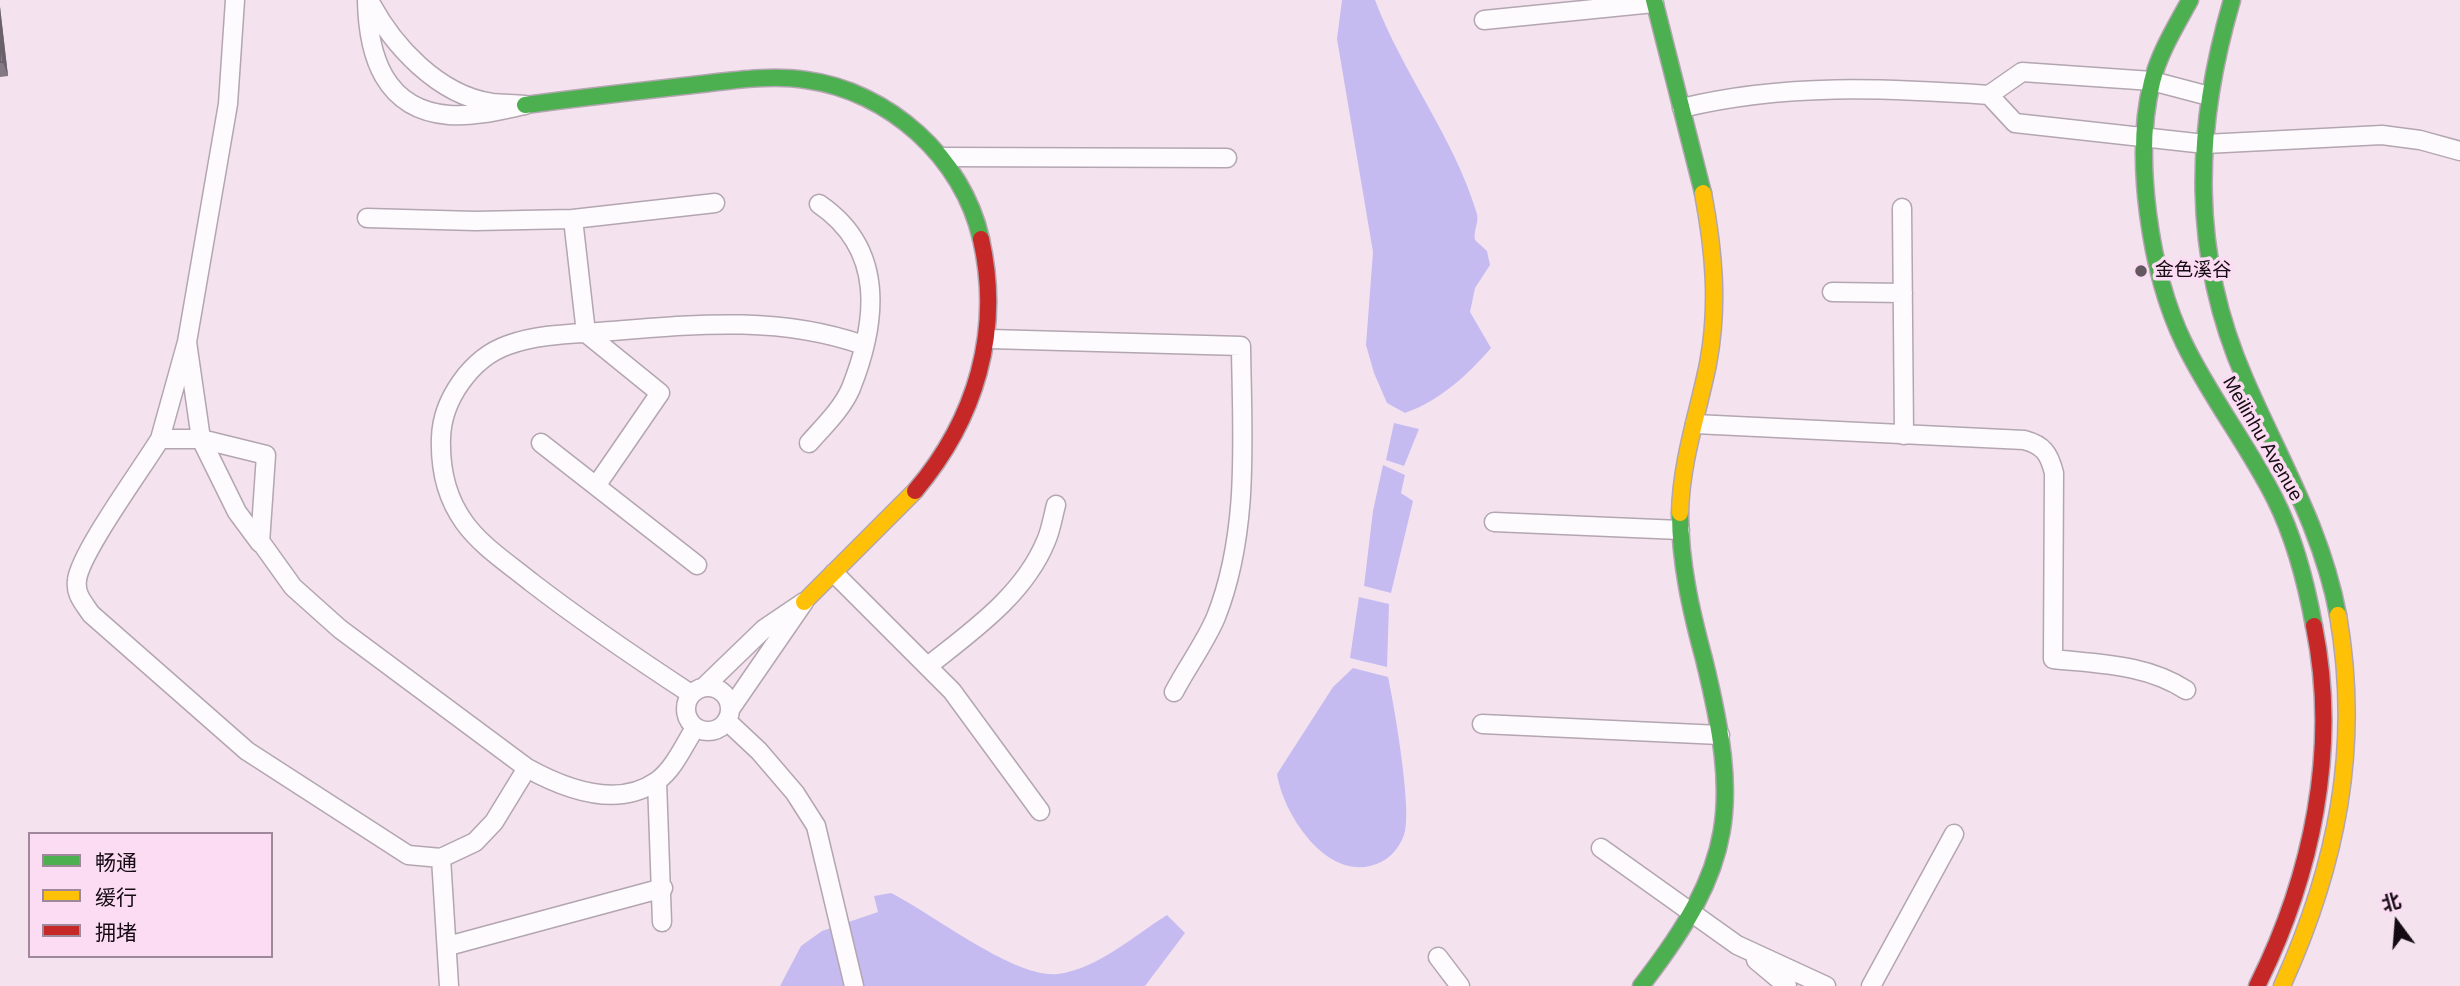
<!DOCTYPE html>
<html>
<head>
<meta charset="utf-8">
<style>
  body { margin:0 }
  #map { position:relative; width:2460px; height:986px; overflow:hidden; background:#f4e3ef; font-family:Arial,"Noto Sans SC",sans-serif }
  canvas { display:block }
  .legend { position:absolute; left:28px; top:832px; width:245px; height:126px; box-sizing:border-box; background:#fbdcf2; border:2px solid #9f8899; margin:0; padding:9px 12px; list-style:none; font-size:21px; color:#150b13 }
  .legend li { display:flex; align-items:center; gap:14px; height:35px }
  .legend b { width:35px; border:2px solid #9f8899 }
  .north { position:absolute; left:2362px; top:888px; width:70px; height:70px; -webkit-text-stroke:5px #fbdcf2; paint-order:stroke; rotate:344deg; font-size:19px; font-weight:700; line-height:28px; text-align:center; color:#150b13 }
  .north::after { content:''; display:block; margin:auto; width:24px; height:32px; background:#150b13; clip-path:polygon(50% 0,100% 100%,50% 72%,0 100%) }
</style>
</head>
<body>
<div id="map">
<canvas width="2460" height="986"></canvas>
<ul class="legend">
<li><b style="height:9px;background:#4caf50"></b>畅通</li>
<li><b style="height:9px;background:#ffc107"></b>缓行</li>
<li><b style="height:9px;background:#c62828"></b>拥堵</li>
</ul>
<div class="north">北</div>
</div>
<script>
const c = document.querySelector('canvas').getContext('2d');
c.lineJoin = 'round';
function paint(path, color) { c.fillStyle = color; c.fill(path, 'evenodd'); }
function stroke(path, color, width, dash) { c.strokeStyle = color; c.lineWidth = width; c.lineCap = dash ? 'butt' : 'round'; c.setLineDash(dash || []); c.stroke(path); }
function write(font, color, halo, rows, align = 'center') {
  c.font = font + ' Arial,"Noto Sans SC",sans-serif'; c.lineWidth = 7; c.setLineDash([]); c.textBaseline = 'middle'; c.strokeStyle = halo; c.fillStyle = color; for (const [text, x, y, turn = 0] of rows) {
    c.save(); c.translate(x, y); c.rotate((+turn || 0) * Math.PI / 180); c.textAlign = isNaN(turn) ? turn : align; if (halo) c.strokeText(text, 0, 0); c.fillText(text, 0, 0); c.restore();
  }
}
paint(new Path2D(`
  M1342 0H1375C1403 74 1454 137 1477 214 1479 223 1473 231 1475 240L1487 251 1490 265 1475 288 1470 312 1491 348C1467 376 1439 401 1405 413L1387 403 1374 373 1366 345 1373 252 1337 39Z
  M1394 423 1419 429 1404 466 1386 460Z
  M1383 465 1405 475 1401 493 1413 501 1391 593 1364 586 1373 511Z
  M1359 597 1389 604 1387 667 1350 658Z
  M1353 668 1388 677C1394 705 1413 813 1404 835 1398 851 1387 862 1370 866 1324 877 1283 813 1277 774L1333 687Z
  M891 893C933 914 1015 979 1058 974 1097 969 1135 935 1167 915L1185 933 1145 986H780L801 946 822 931 878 912 874 896Z`), '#c6bbf1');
const street = new Path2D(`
  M367 0C368 55 384 110 449 115 474 117 501 110 525 105 514 104 503 104 492 103 438 95 392 45 369 0
  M1484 20 1654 3
  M1989 95 2022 72 2152 81 2209 96
  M1682 108C1785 83 1885 88 1989 95L2015 123 2205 144 2382 135 2420 140 2460 151
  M943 157 1227 158
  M1902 208 1904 435
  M367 218 475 221 573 219 715 203
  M573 219 586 333 660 393 596 486
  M1832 292 1903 293
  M990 339 1241 346C1242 436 1250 531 1216 617 1205 643 1187 667 1174 692
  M187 342 228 104 235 0
  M1695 424 2024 440C2043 445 2049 453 2054 473L2053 659C2099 664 2146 664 2186 690
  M160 439C143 467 80 553 77 580 75 594 83 602 91 614L247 751 408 855 441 858 475 842 494 822 527 768
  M201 439 237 512 260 543 266 455 201 439H160L187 342 201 439
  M541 443 697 565
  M809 443C824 426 842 409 851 388 878 320 885 249 819 204
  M1494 522 1680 530
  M260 541 293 587 340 629 527 768C565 789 617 809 657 781 674 769 684 745 695 728
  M834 573 952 691 1040 811
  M928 666C972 631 1024 595 1046 541 1051 530 1053 516 1056 505
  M705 686 764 629 804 602 731 708
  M686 709a22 22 0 1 1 44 0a22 22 0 1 1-44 0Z
  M691 694C636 658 583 622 531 582 509 564 481 546 464 522 446 497 440 469 441 438 442 400 471 358 508 345 541 333 578 334 612 331 698 324 780 316 863 345
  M727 721 759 751 795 793 816 826 854 986
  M1482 724 1720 735
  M657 781 662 922
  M1601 848 1737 945 1826 986
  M441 858 449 986
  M448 946 663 888
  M1438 957 1460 986
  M1756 960 1787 986
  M1871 986 1954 834`);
const fast = new Path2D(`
  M1654 0 1703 193
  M2190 0C2176 26 2159 53 2152 82 2133 157 2150 273 2184 343 2210 397 2248 445 2275 499 2295 539 2306 582 2314 626
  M2232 0C2194 129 2190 254 2245 379 2279 458 2322 529 2338 615
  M525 105C578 98 631 92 684 86 724 82 766 74 806 80 889 91 963 158 981 239
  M1641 986C1736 864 1740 806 1704 659 1691 611 1680 563 1680 513`);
const slow = new Path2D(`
  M1680 513C1681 462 1698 413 1708 364 1719 306 1714 251 1703 193
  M804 602 915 491
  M2282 986C2337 865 2361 747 2338 615`);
const jam = new Path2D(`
  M915 491C976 419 1002 331 981 239
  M2257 986C2312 876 2339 749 2314 626`);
stroke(street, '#b3a6b0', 21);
stroke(fast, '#b3a6b0', 19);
stroke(slow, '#b3a6b0', 19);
stroke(jam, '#b3a6b0', 19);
stroke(street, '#fdfbfd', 18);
stroke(fast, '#4caf50', 16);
stroke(slow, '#ffc107', 16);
stroke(jam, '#c62828', 16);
paint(new Path2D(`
  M0 7 8 76 0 77Z`), '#847885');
paint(new Path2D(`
  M0 7 8 76 3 62 0 35Z`), '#6b616c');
const building = new Path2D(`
  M0 35 3 62H0Z`);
paint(building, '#998b9b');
stroke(building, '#6b616c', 2);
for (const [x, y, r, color] of [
  [2141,271,7,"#635760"]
]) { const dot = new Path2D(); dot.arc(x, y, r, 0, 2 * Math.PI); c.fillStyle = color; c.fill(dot); stroke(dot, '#fbdcf2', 2.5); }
write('19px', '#150b13', '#fbdcf2', [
  ["金色溪谷",2155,271]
], 'left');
write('19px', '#150b13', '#fbdcf2', [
  ["Meilinhu Avenue",2262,439,60]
]);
</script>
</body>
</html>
